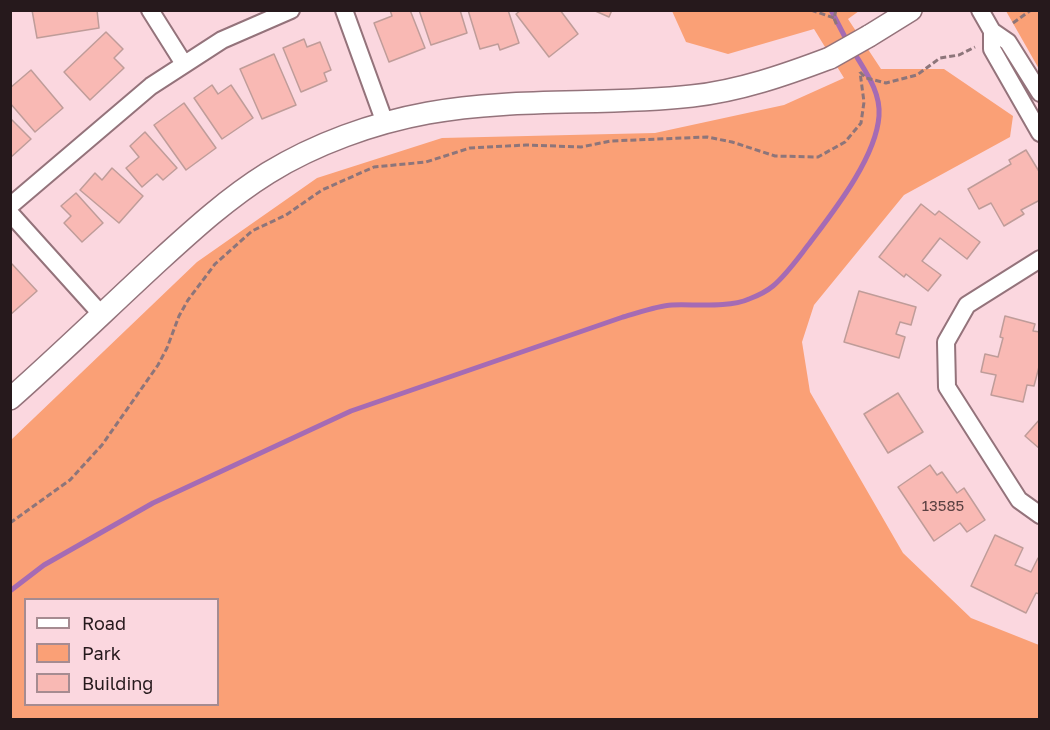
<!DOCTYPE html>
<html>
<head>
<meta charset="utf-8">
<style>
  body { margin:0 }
  #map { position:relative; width:1050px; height:730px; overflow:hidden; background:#fbd7df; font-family:"Golos Text",sans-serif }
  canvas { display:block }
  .frame { position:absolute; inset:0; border:12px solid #26191c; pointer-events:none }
  .legend { position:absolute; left:24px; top:598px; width:195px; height:108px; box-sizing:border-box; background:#fbd7df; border:2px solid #a68b91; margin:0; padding:8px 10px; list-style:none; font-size:18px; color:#26191c }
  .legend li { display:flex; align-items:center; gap:12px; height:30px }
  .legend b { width:30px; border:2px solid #a68b91 }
</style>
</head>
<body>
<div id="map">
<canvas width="1050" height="730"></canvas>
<div class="frame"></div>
<ul class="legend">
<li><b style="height:8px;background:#fff"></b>Road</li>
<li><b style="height:16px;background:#faa076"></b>Park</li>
<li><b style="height:16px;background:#f9b9b4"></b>Building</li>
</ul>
</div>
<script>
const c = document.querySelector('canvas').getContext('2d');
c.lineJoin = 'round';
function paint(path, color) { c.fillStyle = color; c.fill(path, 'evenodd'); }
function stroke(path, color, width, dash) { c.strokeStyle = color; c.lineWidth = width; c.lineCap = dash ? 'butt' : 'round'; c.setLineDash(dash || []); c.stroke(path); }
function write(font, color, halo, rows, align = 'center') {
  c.font = font + ' "Golos Text",sans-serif'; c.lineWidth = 4.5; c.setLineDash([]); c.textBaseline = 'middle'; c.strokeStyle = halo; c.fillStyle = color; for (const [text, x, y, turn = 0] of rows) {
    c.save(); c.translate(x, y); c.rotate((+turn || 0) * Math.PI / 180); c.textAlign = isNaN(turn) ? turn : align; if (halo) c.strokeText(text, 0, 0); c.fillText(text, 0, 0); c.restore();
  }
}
paint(new Path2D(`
  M672 11H859L848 19 881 69H944L1013 116 1010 137 904 195 814 305 802 342 810 392 903 553 971 618 1039 645V719L11 720V440L197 262 317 178 442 138 655 133 784 105 844 78 814 29 728 54 686 42ZM26 600H218V704H26Z
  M1006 11H1039V69Z`), '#faa076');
stroke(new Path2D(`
  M831 10 847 41
  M10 591 44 565 153 503 351 411 623 317C638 313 656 306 672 305 694 304 729 308 749 299 757 296 767 291 773 286 787 274 798 258 809 244 833 212 876 158 879 116 881 91 864 70 852 49`), '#a56bb4', 5);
const building = new Path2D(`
  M32 10H97L99 28 37 38Z
  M390 10H410L425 48 389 62 374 23 392 16Z
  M419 10H460L467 33 431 45Z
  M468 10H508L519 43 500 50 498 44 480 49Z
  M521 10H560L578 34 549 57 516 14Z
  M593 10H612L609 17Z
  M106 32 123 49 114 58 124 68 90 100 64 72Z
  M304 39 307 47 320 42 331 70 324 73 327 81 301 92 283 48Z
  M274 54 296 105 262 119 240 69Z
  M31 70 63 108 35 132 10 103V88Z
  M212 85 218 94 231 85 253 118 222 139 194 98Z
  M184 103 216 148 186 170 154 125Z
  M10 118 31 139 10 158Z
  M145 132 177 168 163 180 157 174 142 187 126 168 139 157 130 146Z
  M1026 150 1040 173V200L1021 210 1024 214 1004 226 991 203 979 209 968 189 1011 164 1009 160Z
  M112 168 143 196 119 223 80 190 95 173 102 180Z
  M76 193 103 223 82 242 64 223 71 216 61 206Z
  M921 204 935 215 939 211 980 242 967 259 940 238 922 261 941 275 928 291 906 274 904 277 879 257Z
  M12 264 37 291 10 315V265Z
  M859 291 916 307 911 325 900 322 896 334 905 337 899 358 844 342Z
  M1005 316 1035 324 1033 331 1040 332V363L1034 386 1027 385 1023 402 991 395 996 375 981 372 985 354 998 357 1003 338 1000 337Z
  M898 393 923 432 888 453 864 414Z
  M1040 419V449L1025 436Z
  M930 465 937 475 942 472 957 493 964 488 985 520 967 532 960 523 934 541 898 487Z
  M995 535 1023 548 1015 565 1031 572 1038 558H1040V594L1036 593 1026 613 971 586Z`);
paint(building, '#f9b9b4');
stroke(building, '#bf9c99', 1.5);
const minor = new Path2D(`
  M150 10 184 64
  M344 10 385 123
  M980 10 992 31 1008 42 1040 93
  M992 31V49L1040 133
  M10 206 151 86 222 40 291 10
  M10 213 101 314
  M1040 259 967 305 946 342 947 387 1019 500 1040 515`);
const tertiary = new Path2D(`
  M869 36 911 10
  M10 399C61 354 110 306 160 260 194 229 228 198 268 173 315 144 373 123 428 113 515 97 604 106 692 96 739 91 785 75 830 58`);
stroke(minor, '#94737b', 20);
stroke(tertiary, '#94737b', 24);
stroke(new Path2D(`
  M811 10 834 18
  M836 10 834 18 837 26
  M1013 23 1031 10
  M860 72 866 78 886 83 917 75 940 58 959 55 975 47
  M10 523 70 480 102 445 158 365 167 348 179 316 188 300 215 264 252 231 286 215 322 190 374 167 426 162 470 148 526 145 581 147 611 141 707 137 732 142 775 156 818 157 845 142 861 123 864 102 860 72`), '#8d757a', 3, [6, 3]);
stroke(minor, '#fff', 16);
stroke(tertiary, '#fff', 21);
const tertiaryBridge = new Path2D(`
  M830 58 869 36`);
stroke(tertiaryBridge, '#94737b', 24, []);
stroke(tertiaryBridge, '#fff', 21);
write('15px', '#5b4142', null, [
  ["13585",943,506]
]);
</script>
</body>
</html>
